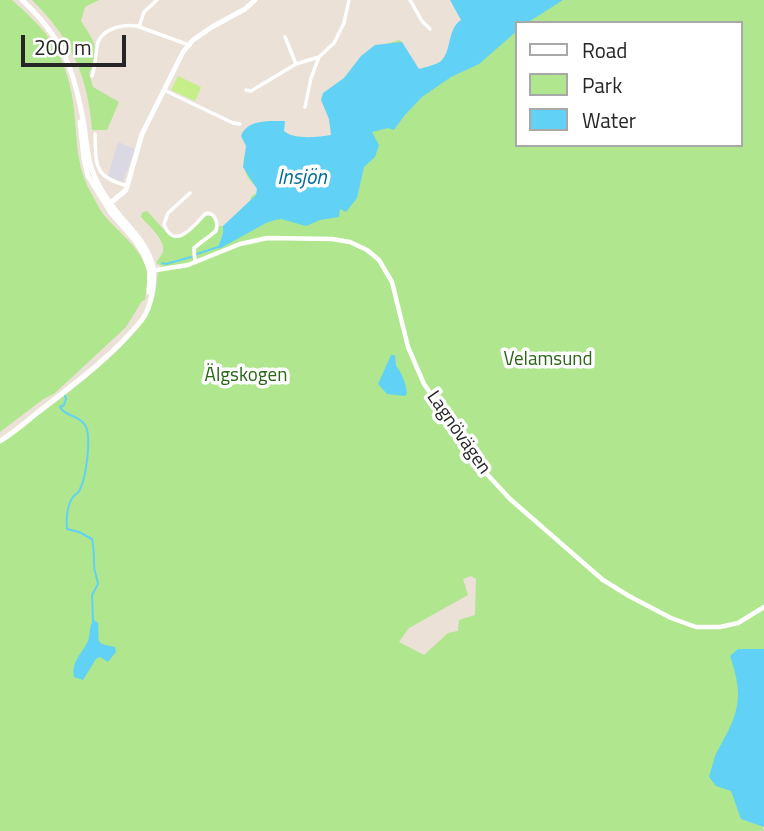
<!DOCTYPE html>
<html>
<head>
<meta charset="utf-8">
<style>
  body { margin:0 }
  #map { position:relative; width:764px; height:831px; overflow:hidden; background:#ebe1d6; font-family:"Titillium Web",sans-serif }
  canvas { display:block }
  .legend { position:absolute; left:515px; top:21px; width:228px; height:126px; box-sizing:border-box; background:#fff; border:2px solid #a8a8a8; margin:0; padding:9px 12px; list-style:none; font-size:21px; color:#262626 }
  .legend li { display:flex; align-items:center; gap:14px; height:35px }
  .legend b { width:35px; border:2px solid #a8a8a8 }
  .scale { position:absolute; left:21px; top:35px; width:105px; height:32px; box-sizing:border-box; border:4px solid #262626; border-top:0; padding-left:9px; font-size:21px; line-height:24px; white-space:nowrap; color:#262626; -webkit-text-stroke:5px #fff; paint-order:stroke }
</style>
</head>
<body>
<div id="map">
<canvas width="764" height="831"></canvas>
<ul class="legend">
<li><b style="height:9px;background:#fff"></b>Road</li>
<li><b style="height:19px;background:#afe68e"></b>Park</li>
<li><b style="height:19px;background:#61d2f5"></b>Water</li>
</ul>
<div class="scale">200 m</div>
</div>
<script>
const c = document.querySelector('canvas').getContext('2d');
c.lineJoin = 'round';
function paint(path, color) { c.fillStyle = color; c.fill(path, 'evenodd'); }
function stroke(path, color, width, dash) { c.strokeStyle = color; c.lineWidth = width; c.lineCap = dash ? 'butt' : 'round'; c.setLineDash(dash || []); c.stroke(path); }
function write(font, color, halo, rows, align = 'center') {
  c.font = font + ' "Titillium Web",sans-serif'; c.lineWidth = 7; c.setLineDash([]); c.textBaseline = 'middle'; c.strokeStyle = halo; c.fillStyle = color; for (const [text, x, y, turn = 0] of rows) {
    c.save(); c.translate(x, y); c.rotate((+turn || 0) * Math.PI / 180); c.textAlign = isNaN(turn) ? turn : align; if (halo) c.strokeText(text, 0, 0); c.fillText(text, 0, 0); c.restore();
  }
}
paint(new Path2D(`
  M118 142 135 149 123 182 108 176Z`), '#dad8e2');
paint(new Path2D(`
  M0 0H12C25 12 39 24 49 38 62 55 70 81 73 102 78 135 74 160 90 191 94 198 98 207 103 214 117 231 139 246 146 268 149 278 146 289 145 300L142 301 126 327 55 393 42 400 0 432Z
  M32 0H99L85 7 81 21C93 40 103 51 89 73L93 87 119 102 107 130H92C88 76 71 38 32 0Z
  M457 0H764V809L762 825 764 831H0V443C40 414 80 386 116 352 130 338 145 323 152 304 157 293 156 279 159 267L162 266 156 263C157 261 162 254 163 252 166 240 148 225 141 217L142 213 147 211C174 240 174 250 205 216H212L216 222C213 242 191 236 192 256H195C195 240 214 240 219 226H223V233L218 247 250 202 251 197C255 193 259 194 257 187 247 180 242 168 244 156H255L335 142 378 46 400 40 410 59 416 79 448 63 470 7ZM517 23H741V145H517ZM471 576 476 579 475 615 459 620 458 631 448 633 424 655 399 642 409 628 468 595 463 579Z`), '#afe68e');
paint(new Path2D(`
  M178 76 201 87 195 101 171 90Z`), '#c6ee89');
paint(new Path2D(`
  M450 0H563L527 23H517V31L479 64 451 77 422 97 404 116 394 130 388 128 372 132 379 145 375 157 364 167 357 198 346 212 340 209 339 217 320 220 306 226 281 219 275 220 266 223 219 249 218 247 223 233V226L256 195 257 189 243 167 246 146 241 136C247 119 269 121 285 121L284 131C294 140 318 137 331 135L329 119 321 100 323 93 344 78 361 56 375 45 402 42 419 69C425 67 436 65 441 61 452 51 447 29 461 20Z
  M391 355H395L396 366C402 372 406 385 407 393L405 396 387 394 378 384Z
  M94 620 98 623C100 642 93 643 115 647L116 652 108 662 100 657 96 659 83 680 74 677C71 661 82 654 88 641 91 633 88 627 94 620Z
  M738 649H764V827L741 819 731 791 716 786 709 777C711 770 713 763 715 756 725 736 738 718 738 694 738 681 734 668 730 656Z`), '#61d2f5');
stroke(new Path2D(`
  M197 254 218 247
  M162 263 166 264 191 257
  M65 396 66 399 64 405 60 407C65 417 78 414 85 425 92 436 86 478 80 489 76 497 79 490 73 497 67 505 66 519 67 529L79 532 92 539C94 547 94 556 94 565 94 571 97 577 98 584L92 595 93 622`), '#61d2f5', 2);
stroke(new Path2D(`
  M410 0 422 21 430 29
  M139 27 144 12 157 0
  M285 37 296 64
  M92 76C96 65 95 53 98 42 104 28 123 24 137 26L189 45
  M164 90 233 123 240 124
  M246 90 251 91 296 64 319 57 334 43 344 23 349 0
  M305 107 311 78 319 57
  M95 134C96 165 93 177 128 186
  M190 193 168 213 164 224C174 252 195 225 205 214L208 213C216 215 218 223 216 231L194 248 195 262`), '#fff', 3.5);
stroke(new Path2D(`
  M150 271 188 265 240 244 267 238 332 239 350 242 367 250 379 260 392 282 408 347 424 384 486 473 510 499 603 580 629 596 671 618 696 627H720L738 623 764 607`), '#fff', 4.5);
stroke(new Path2D(`
  M80 122 84 159 88 176 111 213 134 239 144 255 150 271 149 292
  M107 206 126 190 142 134 183 52 193 40 212 27 245 9 255 0
  M0 441C15 432 28 420 42 409 77 382 113 355 141 321 152 308 157 276 151 260 145 243 132 230 121 217 108 202 97 186 91 167 87 153 86 139 84 125 74 70 64 39 22 0`), '#fff', 5);
write('19px', '#286514', '#fff', [
  ["Velamsund",548,360],
  ["Älgskogen",246,376]
]);
write('19px', '#262626', '#fff', [
  ["Lagnövägen",458,433,55]
]);
write('italic 21px', '#056c9c', '#fff', [
  ["Insjön",302,179]
]);
</script>
</body>
</html>
